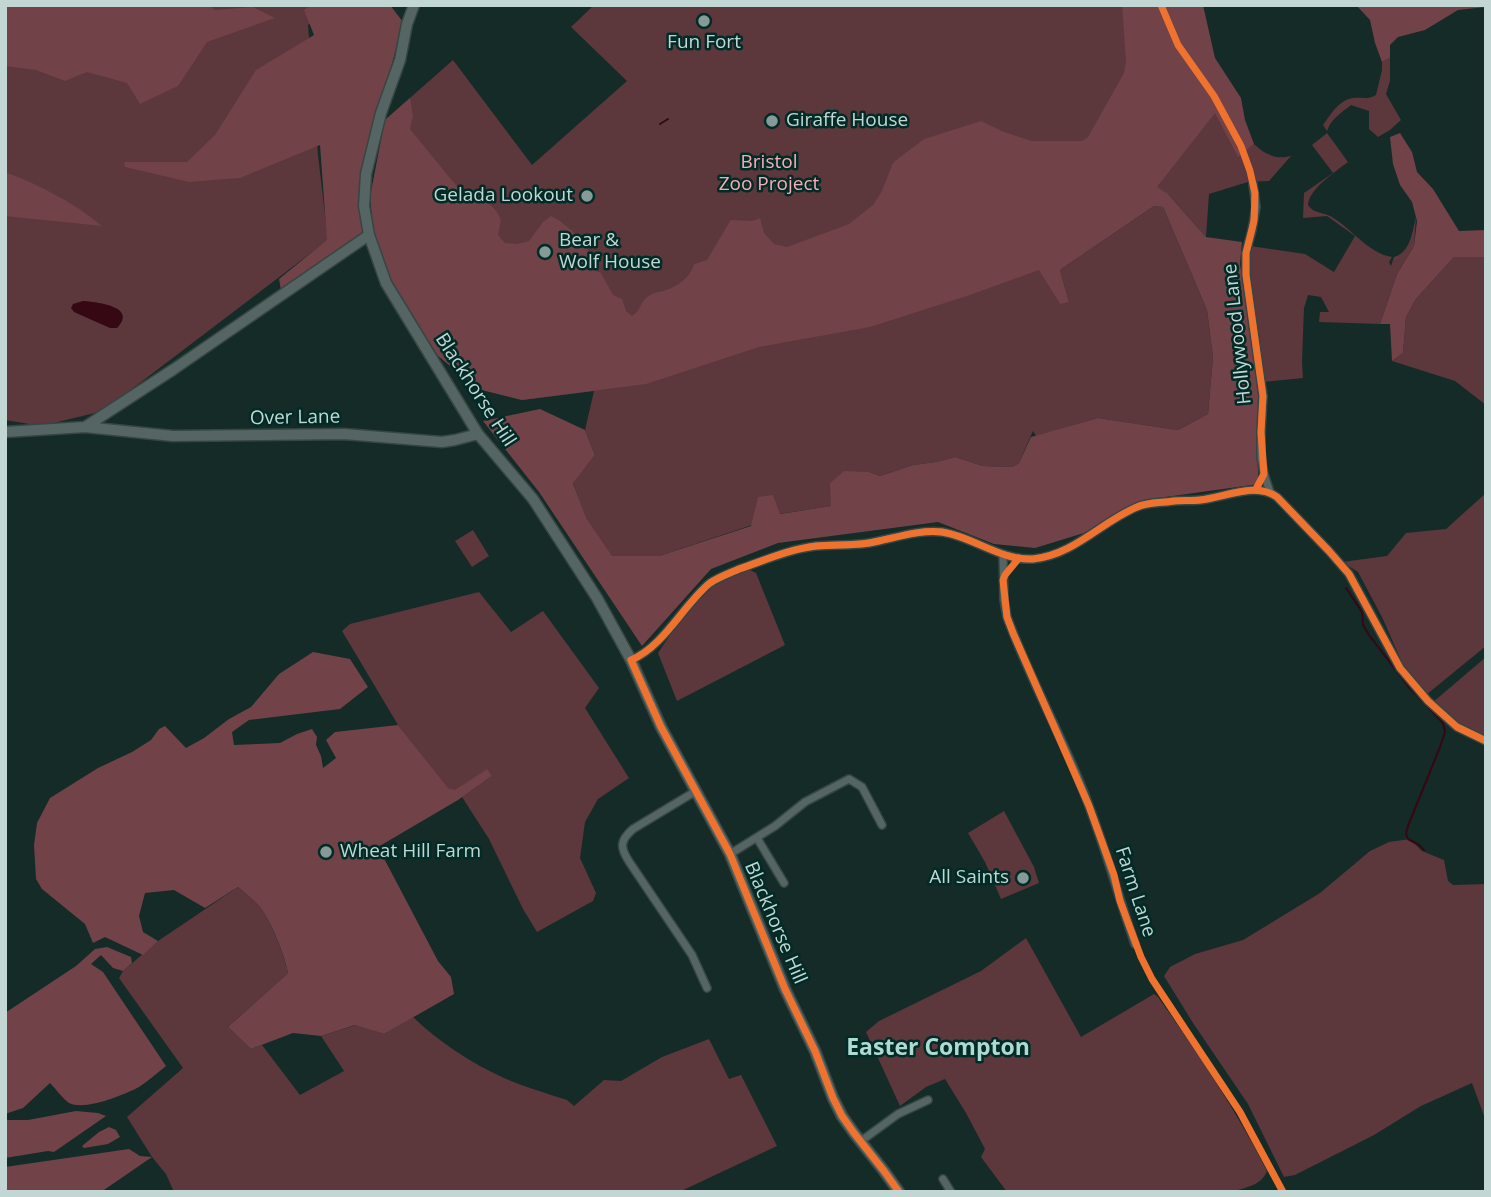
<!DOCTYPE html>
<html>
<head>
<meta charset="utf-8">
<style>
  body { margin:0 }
  #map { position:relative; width:1491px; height:1197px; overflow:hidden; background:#142b28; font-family:"Open Sans",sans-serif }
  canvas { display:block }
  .frame { position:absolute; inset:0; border:7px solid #c2d7d3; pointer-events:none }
</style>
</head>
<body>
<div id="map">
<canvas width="1491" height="1197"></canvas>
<div class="frame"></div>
</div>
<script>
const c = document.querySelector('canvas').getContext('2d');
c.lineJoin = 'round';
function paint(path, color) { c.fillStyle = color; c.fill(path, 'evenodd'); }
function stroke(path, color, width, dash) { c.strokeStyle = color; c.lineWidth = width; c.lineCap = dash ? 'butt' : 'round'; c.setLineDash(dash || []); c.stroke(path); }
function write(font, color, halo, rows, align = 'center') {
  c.font = font + ' "Open Sans",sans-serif'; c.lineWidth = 5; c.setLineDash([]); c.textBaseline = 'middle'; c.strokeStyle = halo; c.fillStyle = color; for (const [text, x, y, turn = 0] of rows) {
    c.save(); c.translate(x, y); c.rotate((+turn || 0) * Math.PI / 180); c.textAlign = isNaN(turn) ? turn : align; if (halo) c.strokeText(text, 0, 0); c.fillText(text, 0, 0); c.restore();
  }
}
paint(new Path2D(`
  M5 5H332L308 25 318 155 328 240 103 411 41 426 5 420Z
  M594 5H1156L1216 113 1238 156 1254 144C1266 155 1276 160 1291 156L1269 181 1248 182 1209 194 1206 237 1168 194 1051 266 1069 302 1060 270 1154 206 1163 207 1207 310 1213 357 1208 414 1178 430 1098 418 1036 436 1033 431 1019 463 1012 467 983 466 955 457 936 462 913 465 880 476 869 472 832 506 779 514 752 525 659 556H611L585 518 573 482 595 455 585 430 594 391 522 400 478 389 437 355 390 281 374 233 370 197 385 120 453 60 532 165 627 81 571 27Z
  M1390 58V81L1386 94 1401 120 1390 130 1378 137 1369 129V111L1351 105C1342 112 1331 119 1327 131L1323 125C1331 114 1339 100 1353 98 1363 97 1367 100 1376 95L1382 70V62Z
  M1327 133 1348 162C1335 172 1309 189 1308 205 1314 214 1324 212 1332 217 1352 229 1368 253 1392 257L1389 262 1391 266 1394 257C1411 252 1412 232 1416 217L1414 246 1397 274 1380 324 1319 322 1320 312H1329L1321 297 1308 295 1304 308 1302 362 1303 378 1263 382 1249 264 1250 246 1305 254 1334 272 1355 236 1327 216 1303 218 1304 193 1333 173 1312 145Z
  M1454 257H1486V405L1455 381 1392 361 1403 353 1406 317 1416 299Z
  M1486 493V646L1426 695 1404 667 1382 617 1358 572 1342 562 1387 556 1406 533 1446 529Z
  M473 530 489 556 472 567 455 541Z
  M748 569 756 573 785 645 677 701 658 653 678 623 713 585Z
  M479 592 511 632 543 611 599 688 585 708 629 778 598 799 585 822 580 858 596 893 593 901 537 932 523 909 489 839 462 797 492 776 486 770 455 791 447 788 398 725 342 631 350 624Z
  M1486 657V736L1459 723 1433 702Z
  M1004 811 1034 867 1039 883 1001 899 985 862 968 833Z
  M1410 839 1422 851 1444 860 1448 881 1453 885 1486 884V1121L1472 1083 1421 1106 1374 1135 1295 1175 1284 1177 1248 1104 1193 1023 1164 976 1170 967 1195 954 1243 940 1266 926 1320 893 1370 851 1389 842Z
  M238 887C245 893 253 899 259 906 270 918 285 957 288 973L228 1027 251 1049 262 1045 300 1095 344 1071 321 1036 356 1025 384 1034 413 1017C439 1042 471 1063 504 1078 524 1087 546 1093 567 1100L574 1106 604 1080 621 1081 662 1057 709 1039 729 1079 741 1075 777 1146 679 1192H174L166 1174 152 1157 127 1117 183 1068 119 978 123 971 158 941Z
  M1026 938 1081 1037 1154 994 1158 997C1198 1053 1236 1110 1267 1171 1261 1186 1246 1187 1232 1192H1007L981 1157 985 1149 966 1113 945 1079 926 1087 900 1106 866 1032 879 1021 981 971Z`), '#5c373c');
paint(new Path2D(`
  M5 5H209L215 10 253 7 275 18 207 42 178 86 140 104 127 83 87 72 65 81 36 70 5 66Z
  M311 5H390L403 22 360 185 363 233 281 290 279 279 327 240 320 145 240 178 189 182 125 167 124 162H187L215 135 256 70 314 35 304 10Z
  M1122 5H1203L1215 58 1241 98 1245 120 1254 144 1238 157 1215 113 1157 187 1168 194 1206 237 1242 242 1240 264 1259 393 1256 441 1259 484 1144 500 1084 533 1035 548 994 544 938 522 778 543 711 569 642 646 539 492 483 421 540 409 585 430 595 455 573 483 586 518 612 556H659L751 526 758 497 773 495 780 514 831 506 830 483 844 471 869 472 880 476 913 465 936 462 955 457 983 466 1012 467 1019 463 1031 437 1098 418 1178 430 1208 414 1213 357 1207 310 1163 207 1154 206 1060 270 1069 302 1060 304 1039 270 967 296 870 327 759 347 646 384 522 400 478 389 437 355 390 281 374 233 370 197 385 120 410 98 413 116 410 129 459 189 481 195 497 212 501 220 498 235 505 243 517 244 529 241 543 222 551 216 560 221 589 245 587 254 590 268 601 273 613 295 622 299 626 311 632 316C640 311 640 304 646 298 654 291 658 293 666 290 679 286 691 276 694 264L707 260 730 221 733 220 752 221 760 218 764 233 774 244 787 247 849 224 873 205 882 191 892 165 895 161 924 139 981 121 1004 132 1032 141H1082L1088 137 1124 73 1126 61Z
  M1356 5H1486V7L1458 10 1425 30 1398 37 1390 45V58L1382 62 1375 43 1370 20Z
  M1400 133 1412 152 1417 172 1433 189 1459 231 1486 230V257H1454L1416 299 1406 317 1403 353 1392 361 1390 324H1380L1397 274 1414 246 1417 221 1412 202 1400 185 1393 164 1390 137Z
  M5 172C40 185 73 202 102 226L5 216Z
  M313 652 350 659 368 687 340 709 249 720 232 732 234 745 280 743 297 734 312 729 317 737 316 745 321 756 323 768 336 758 326 740 335 732 398 725 448 788 455 790 487 769 492 776 458 800 378 847 438 961 451 977 454 994 384 1034 355 1025 321 1036 293 1033 251 1049 228 1027 288 973C285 956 270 918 259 906 253 899 245 893 238 887L205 908 174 890 145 893 139 916 143 932 158 941 143 955 105 937 93 943 85 924 42 889 36 879 34 845 37 823 50 798 98 768 132 752 151 740 159 729 165 726 186 748 204 738 229 719 251 707 279 674Z
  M107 947 131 957 132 963 123 971 113 968 101 955 91 964 103 972 166 1066C157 1073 148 1081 139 1087 124 1095 85 1111 69 1103 62 1098 56 1089 50 1083L23 1108 5 1114V1013L76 966 95 949Z
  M76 1111 98 1113 106 1116 54 1152 48 1151 5 1158V1120H28Z
  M109 1127 116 1130 120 1137 108 1144 84 1148 82 1146 99 1132Z
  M129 1149 140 1156 152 1157 101 1192H5V1167Z`), '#714248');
paint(new Path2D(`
  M83 301C96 302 138 306 117 328H110L74 312 71 308 73 304Z`), '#350813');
stroke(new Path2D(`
  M660 124 668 119
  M1346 588 1362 612 1363 625 1369 635 1408 686 1443 723 1445 732 1440 747 1408 826 1406 834 1408 839 1419 845 1424 850`), '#350813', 2);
const street = new Path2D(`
  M1253 184 1256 207 1252 230 1246 253V275L1263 396 1261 432V457L1264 474 1270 492
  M1003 554 1004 600 1007 617C1028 674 1057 727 1080 783 1102 835 1116 890 1135 944
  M631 660C655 650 672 625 688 606 695 598 702 589 710 583 719 577 730 573 739 569 763 561 790 549 816 546 833 544 851 546 869 543 892 539 919 529 942 532 974 537 1001 561 1033 559 1074 555 1101 522 1137 507 1148 502 1162 503 1174 501 1183 500 1191 501 1200 500 1224 498 1256 481 1277 497L1329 551 1349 574 1400 668 1428 701 1457 727 1486 741
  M696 791 633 829C619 841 620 848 630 863L692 955 707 988
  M757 838 784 883
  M730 854 775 826 805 802 849 779 862 787 882 825
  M861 1141 898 1114 928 1100
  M943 1179 951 1192`);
const secondary = new Path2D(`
  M414 5 407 24 400 60 381 113 366 174 364 206 369 235 386 283 478 434 533 499 597 598 631 660 661 727 730 854 785 989 815 1051 833 1098 842 1116 854 1133 884 1171 899 1192
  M85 427 174 369 369 235
  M5 432 85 427 173 436 344 434 442 442 455 440 478 434`);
stroke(street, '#364643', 10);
stroke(secondary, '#364643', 13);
stroke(street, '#556563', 7);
stroke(secondary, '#556563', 10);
stroke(new Path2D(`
  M1161 5 1178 45 1214 96 1241 146 1250 171 1255 193 1254 221 1246 253V275L1263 396 1261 432 1264 474 1256 489
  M1019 558 1005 575 1003 580 1007 617 1013 633 1089 806 1114 875 1120 901 1141 957 1152 979 1240 1112 1283 1192
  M899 1192 884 1171 854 1133 842 1116 833 1098 815 1051 785 989 730 854 661 727 631 660C655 650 672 625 688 606 695 598 702 589 710 583 719 577 730 573 739 569 763 561 790 549 816 546 833 544 851 546 869 543 892 539 919 529 942 532 974 537 1001 561 1033 559 1074 555 1101 522 1137 507 1148 502 1162 503 1174 501 1183 500 1191 501 1200 500 1224 498 1256 481 1277 497L1329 551 1349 574 1400 668 1428 701 1457 727 1486 741`), '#ef722f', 7);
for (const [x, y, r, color] of [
  [704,21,7,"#859b97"],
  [772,121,7,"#859b97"],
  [587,196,7,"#859b97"],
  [545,252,7,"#859b97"],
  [326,852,7,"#859b97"],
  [1023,878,7,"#859b97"]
]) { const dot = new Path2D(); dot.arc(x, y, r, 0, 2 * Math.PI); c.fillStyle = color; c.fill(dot); stroke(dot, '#002b26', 2.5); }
write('19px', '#c2d7d3', '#002b26', [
  ["Fun Fort",704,43,"center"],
  ["Giraffe House",786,121],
  ["Gelada Lookout",573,196,"right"],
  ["Bear &",559,241],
  ["Wolf House",559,263],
  ["Wheat Hill Farm",340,852],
  ["All Saints",1009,878,"right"]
], 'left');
write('19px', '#f7adb4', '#002b26', [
  ["Bristol",769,163],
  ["Zoo Project",769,185]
]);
write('19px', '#c2d7d3', '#002b26', [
  ["Hollywood Lane",1238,334,-96],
  ["Blackhorse Hill",475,390,57],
  ["Over Lane",295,418,-1],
  ["Farm Lane",1135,892,72],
  ["Blackhorse Hill",775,923,67]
]);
write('bold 23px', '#afdad2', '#002b26', [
  ["Easter Compton",938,1048]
]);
</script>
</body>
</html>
